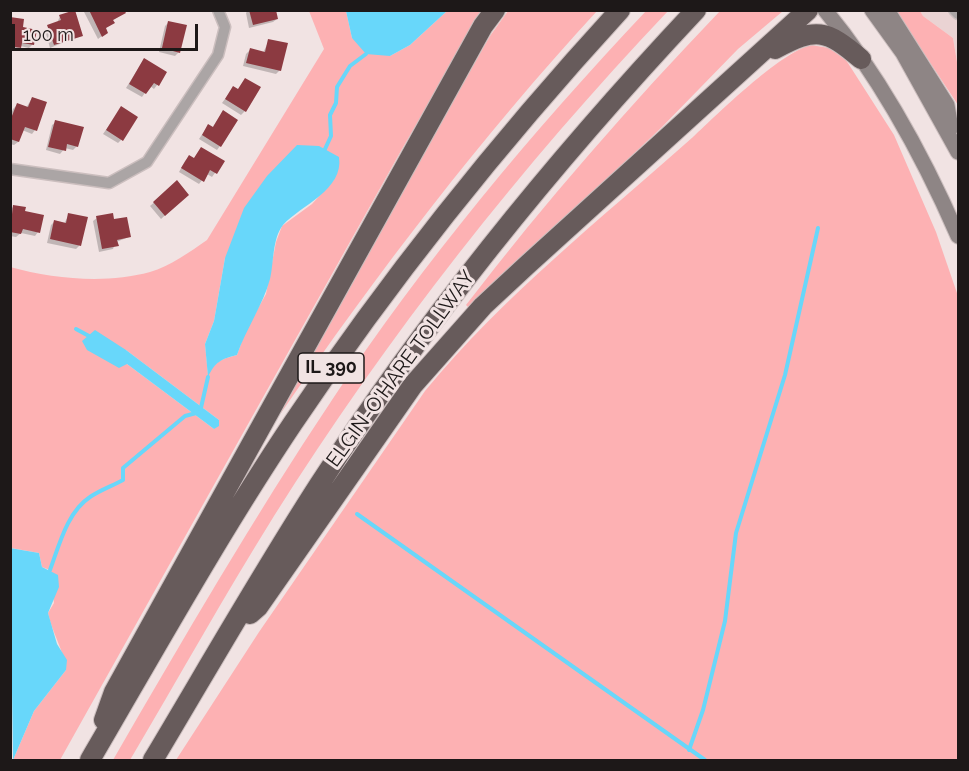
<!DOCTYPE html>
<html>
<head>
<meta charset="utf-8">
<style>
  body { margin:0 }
  #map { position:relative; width:969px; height:771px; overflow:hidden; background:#f1e3e3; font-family:Raleway,sans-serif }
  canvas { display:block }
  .frame { position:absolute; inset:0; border:12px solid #1d1818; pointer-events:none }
  .scale { position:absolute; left:12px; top:24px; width:186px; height:27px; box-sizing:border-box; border:3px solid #1d1818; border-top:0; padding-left:8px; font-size:18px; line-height:21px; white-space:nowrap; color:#1d1818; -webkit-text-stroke:4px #f1e3e3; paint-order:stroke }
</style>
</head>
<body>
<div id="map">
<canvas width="969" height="771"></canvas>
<div class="frame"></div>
<div class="scale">100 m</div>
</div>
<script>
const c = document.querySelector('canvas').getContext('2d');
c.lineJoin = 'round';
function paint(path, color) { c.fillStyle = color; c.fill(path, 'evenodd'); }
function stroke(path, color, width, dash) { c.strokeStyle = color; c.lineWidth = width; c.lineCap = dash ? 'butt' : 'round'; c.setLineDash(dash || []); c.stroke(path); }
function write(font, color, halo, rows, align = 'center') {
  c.font = font + ' Raleway,sans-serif'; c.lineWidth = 6; c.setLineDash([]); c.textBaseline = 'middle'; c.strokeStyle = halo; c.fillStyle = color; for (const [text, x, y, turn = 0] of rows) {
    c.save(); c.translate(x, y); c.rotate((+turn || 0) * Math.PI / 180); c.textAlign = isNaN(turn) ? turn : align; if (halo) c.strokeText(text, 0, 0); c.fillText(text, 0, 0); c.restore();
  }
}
paint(new Path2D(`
  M920 11H958V68L953 38 923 16Z`), '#ead3d3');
paint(new Path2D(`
  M309 11H346L352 38 390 56 410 45 447 11H482L402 149 60 760H13L34 711 66 670C64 650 52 633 48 613L54 603 50 570 42 567 39 553 11 548 10 267C54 279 106 284 150 272 170 266 190 252 207 240L324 49ZM334 180 312 204 282 226 276 242 266 294 246 330 237 355C222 359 215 361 208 375L205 344 214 321 225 258ZM126 350 219 420 214 429 127 364Z
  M508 11H597C481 137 378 272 281 413L277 410 490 36Z
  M646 11H668C521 166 388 335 274 516 224 596 178 679 130 760H113C183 639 254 517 332 400 424 261 532 132 646 11Z
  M720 11H783L738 49 662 127 470 309 466 305C545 202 630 105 720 11Z
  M896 11H920L923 16 953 38 958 68V105Z
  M811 45 829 48 846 60 894 135 936 232 958 296V760H176L259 632 425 391C503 296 601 219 693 137 719 113 778 54 811 45Z`), '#fdb1b3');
paint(new Path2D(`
  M346 11V10L447 11 410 45 390 56 366 54 352 38Z
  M297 145 319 146 339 157C344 190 301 205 283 225 272 239 274 263 270 279 263 305 246 329 237 355 221 359 215 362 208 377L205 344 214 321 225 258 244 208 267 176Z
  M95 330 126 350 219 420V426L214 429 127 364 119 368 87 350 82 341Z
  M10 548 39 553 42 567 58 575 59 587 48 613 57 644 67 660 66 670 34 711 13 760Z`), '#68d7fa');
paint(new Path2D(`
  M83 10H123L124 13 112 21 104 29 106 33 98 39Z
  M248 10H275L277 19 273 22 249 28 246 13Z
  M74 12 81 35 50 48 45 30 57 23 60 16Z
  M10 18 33 44 29 48 20 46 16 51 10 50Z
  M169 22 179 52 175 56 159 52 165 26Z
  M269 40 280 70 276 74 243 66 246 54 250 50 263 53Z
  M141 64 165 73 157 85 154 89 150 86 142 97 126 88Z
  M230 92 245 111 241 115 222 103Z
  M32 98 35 130 32 134 22 130 18 142 14 145 10 144V117L13 109 17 105 26 108Z
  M121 108V140L118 143 103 134Z
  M220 116V146L217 150 199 139 205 130 212 128Z
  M56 122 77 146 73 150 65 148 60 154 46 150 52 125Z
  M201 149 223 162 212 177 207 174 199 184 179 172 185 161 189 157 193 160Z
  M176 183 187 195 161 219 150 206Z
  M14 206 23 212 38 232 35 236 21 233 16 237 10 236V210Z
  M69 214 79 246 76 249 47 243 51 225 54 222 64 224Z
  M97 218 112 221 129 237 116 242 113 249 99 252 93 221Z`), '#0003');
stroke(new Path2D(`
  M325 149 331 136 330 115 336 103 337 87 350 66 366 54
  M76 329 89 336
  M357 514 705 760
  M50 570C59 546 67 512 90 497 100 490 112 486 123 480V468L185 416 200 412 208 377
  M689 750 703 710 725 621 736 533 785 375 818 228`), '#68d7fa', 4);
paint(new Path2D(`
  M75 10 83 36 54 45 47 25 61 20 59 15Z
  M89 10H124L126 13 113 20 115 23 106 28 108 33 102 37Z
  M249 10H276L278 19 253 25Z
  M10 17 24 19 23 27 37 30 34 45 22 43 21 48 10 46Z
  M168 21 187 25 180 53 162 48Z
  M268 39 288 43 281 71 246 63 250 48 265 52Z
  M144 58 167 72 159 86 154 83 146 94 129 84Z
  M245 78 261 87 246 112 225 99 233 86 238 89Z
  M32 97 47 102 37 131 25 127 19 142 10 139V121L17 103 28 107Z
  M121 106 138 117 123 141 106 130Z
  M223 110 238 120 221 147 202 135 208 124 213 127Z
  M55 120 84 127 78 147 67 144 66 151 48 147Z
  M201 147 225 161 217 174 210 170 204 182 181 168 189 155 194 158Z
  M177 180 189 195 165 216 153 202Z
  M13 205 26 207 25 211 44 215 40 233 23 229 21 234 10 232Z
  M68 213 88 217 81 246 50 239 54 220 66 223Z
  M113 213 114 219 127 217 131 237 117 240 119 246 102 249 96 216Z`), '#8c3a41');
const street = new Path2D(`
  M954 10 958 14
  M10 169 109 183 147 162 218 55 225 27 218 10`);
const secondary = new Path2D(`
  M825 10C880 77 924 158 958 236
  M872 10 903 53 958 152
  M887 10 947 105 951 128`);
const highway = new Path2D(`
  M775 49C816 27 826 29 861 59
  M250 614 258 607 413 385 483 306 526 266 808 10
  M104 720 114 692 483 26 495 10
  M90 760C156 647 220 532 293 423 391 277 501 140 620 10
  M153 760C208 668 261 575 319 485 429 315 557 158 696 10`);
stroke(street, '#cbbebe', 13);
stroke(secondary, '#cbbebe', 17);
stroke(highway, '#cbbebe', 22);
stroke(street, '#aba5a5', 10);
stroke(secondary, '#8e8585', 15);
stroke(highway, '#675b5b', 20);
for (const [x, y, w] of [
  [331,368,66]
]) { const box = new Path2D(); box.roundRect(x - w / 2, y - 15, w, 30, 4.5); c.fillStyle = '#f1e3e3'; c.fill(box); stroke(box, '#1d1818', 1.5); }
write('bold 18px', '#1d1818', null, [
  ["IL 390",331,368]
]);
write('20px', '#1d1818', '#f1e3e3', [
  ["ELGIN-O'HARE TOLLWAY",401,369,-54]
]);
</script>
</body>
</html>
